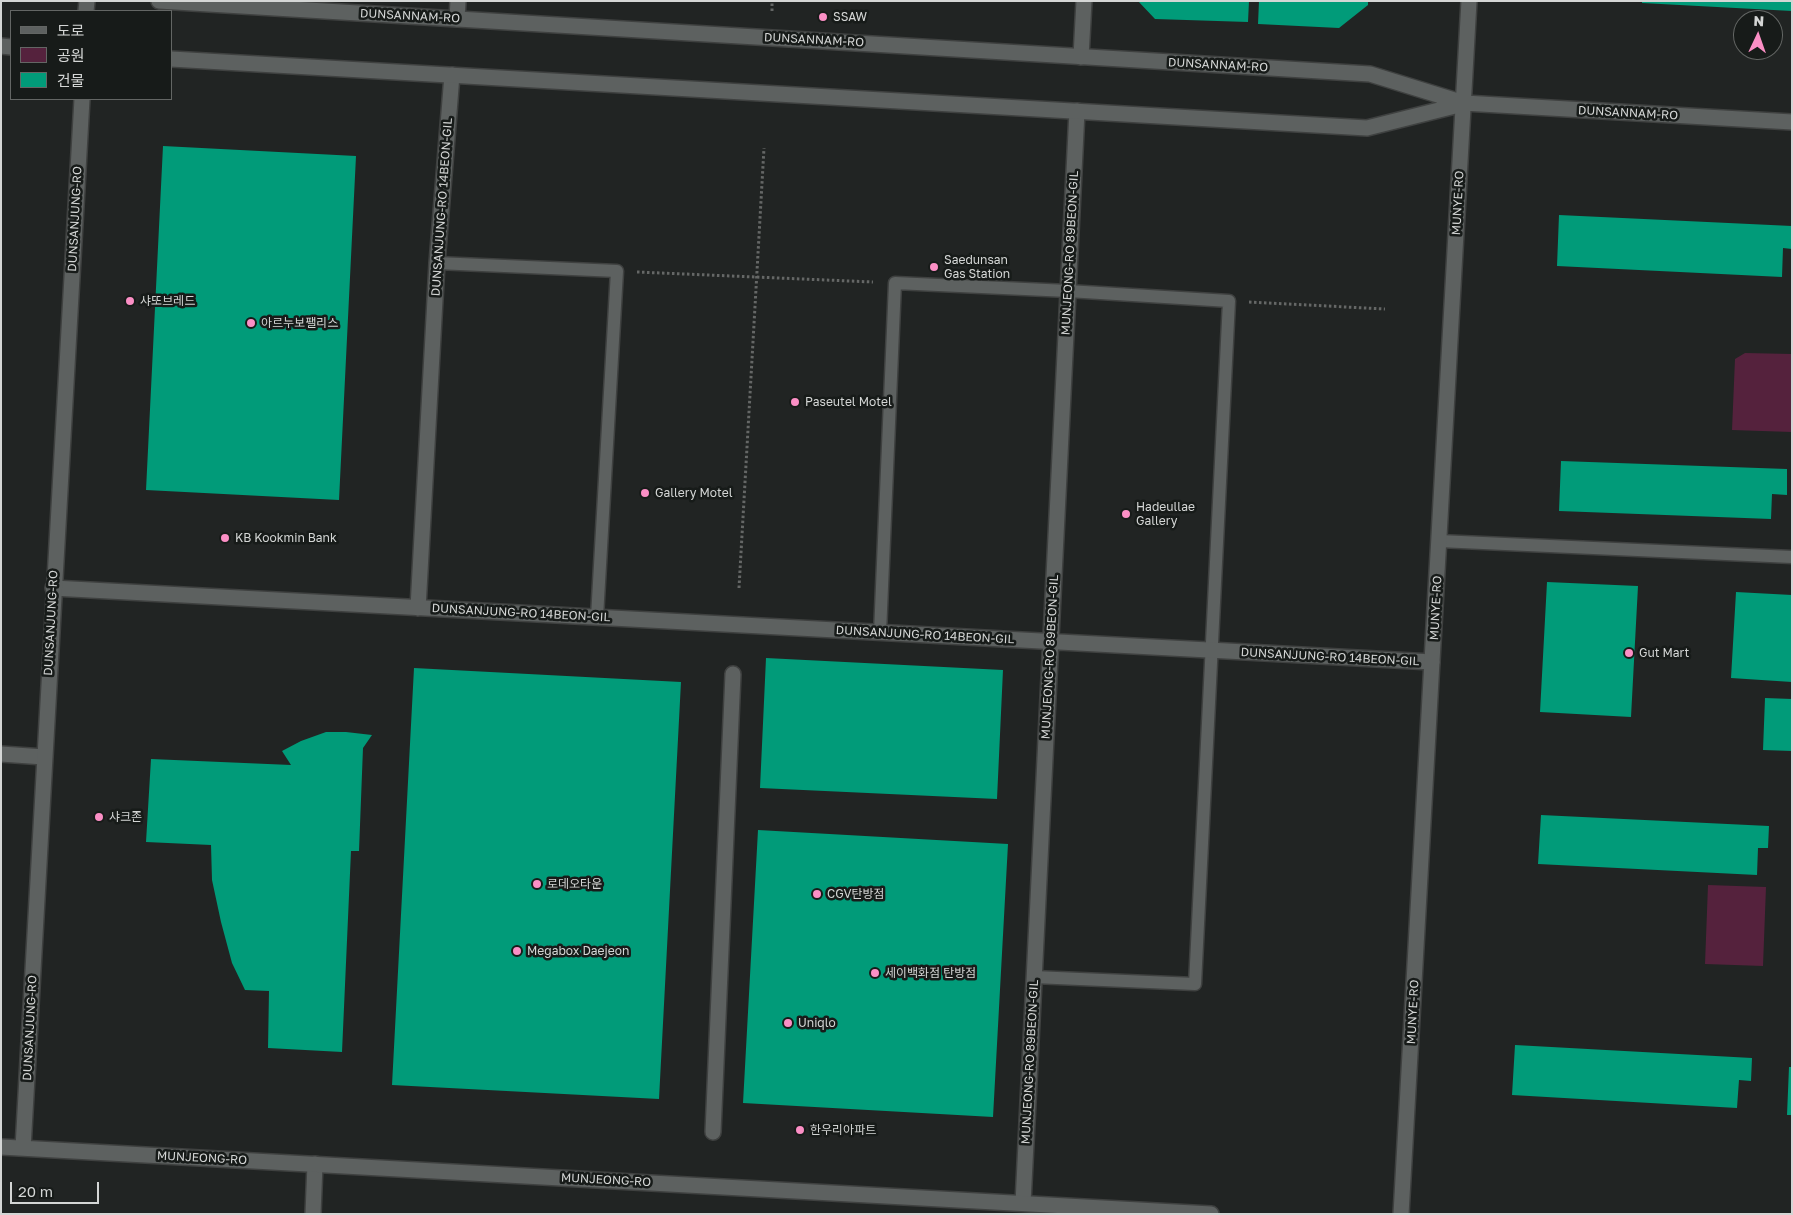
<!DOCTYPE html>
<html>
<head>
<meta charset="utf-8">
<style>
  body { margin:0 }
  #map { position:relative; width:1793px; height:1215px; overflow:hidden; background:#212423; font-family:"Golos Text","Noto Sans KR",sans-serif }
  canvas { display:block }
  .frame { position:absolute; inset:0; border:2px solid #d4d6d5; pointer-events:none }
  .legend { position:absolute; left:10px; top:10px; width:162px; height:90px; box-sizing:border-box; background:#171b19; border:1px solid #636664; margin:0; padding:6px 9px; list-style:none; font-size:15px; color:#d4d6d5 }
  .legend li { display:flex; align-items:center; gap:10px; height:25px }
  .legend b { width:25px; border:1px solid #636664 }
  .north { position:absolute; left:1733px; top:10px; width:50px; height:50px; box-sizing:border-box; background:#171b19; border:1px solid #636664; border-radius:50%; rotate:3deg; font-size:14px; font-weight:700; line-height:20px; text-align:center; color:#d4d6d5 }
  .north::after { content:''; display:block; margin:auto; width:18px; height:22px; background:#fb8fc5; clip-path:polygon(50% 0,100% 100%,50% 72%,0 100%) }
  .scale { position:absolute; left:10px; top:1182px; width:89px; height:22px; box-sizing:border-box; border:2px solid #d4d6d5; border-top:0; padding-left:6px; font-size:15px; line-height:18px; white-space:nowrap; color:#d4d6d5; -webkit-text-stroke:4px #171b19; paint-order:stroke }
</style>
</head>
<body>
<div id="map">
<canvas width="1793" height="1215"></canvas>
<div class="frame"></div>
<ul class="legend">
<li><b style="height:6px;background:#5d6160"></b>도로</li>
<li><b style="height:14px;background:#55223d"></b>공원</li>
<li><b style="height:14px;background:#019b79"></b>건물</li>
</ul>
<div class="north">N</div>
<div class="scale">20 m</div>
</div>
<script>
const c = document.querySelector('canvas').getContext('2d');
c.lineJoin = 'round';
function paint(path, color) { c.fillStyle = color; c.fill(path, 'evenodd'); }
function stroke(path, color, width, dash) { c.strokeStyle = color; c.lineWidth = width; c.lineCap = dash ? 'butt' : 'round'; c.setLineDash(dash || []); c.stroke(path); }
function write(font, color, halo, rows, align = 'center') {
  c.font = font + ' "Golos Text","Noto Sans KR",sans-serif'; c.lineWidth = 5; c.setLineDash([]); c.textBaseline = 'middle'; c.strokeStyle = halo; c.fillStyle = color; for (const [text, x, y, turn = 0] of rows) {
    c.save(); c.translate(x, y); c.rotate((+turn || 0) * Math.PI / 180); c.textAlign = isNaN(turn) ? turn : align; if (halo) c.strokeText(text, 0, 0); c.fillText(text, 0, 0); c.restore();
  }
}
paint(new Path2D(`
  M1745 353 1792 354V432L1732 430 1735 359Z
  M1708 885 1766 887 1763 966 1705 964Z`), '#55223d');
paint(new Path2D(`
  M1138 1H1249L1248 22 1155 19Z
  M1259 1H1368V5L1339 28 1258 24Z
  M1642 1H1792V11L1642 3Z
  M163 146 356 156 339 500 146 490Z
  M1559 215 1792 226V249L1783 248 1782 277 1557 266Z
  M1561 461 1787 469V495L1772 494 1771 519 1559 511Z
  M1547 582 1638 586 1631 717 1540 712Z
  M1736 592 1792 595V682L1731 678Z
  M766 658 1003 670 997 799 760 788Z
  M414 668 681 682 659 1099 392 1085Z
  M1765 698 1792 699V751L1763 750Z
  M326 732H346L372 735 363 748 359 851H351L342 1052 268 1048 269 991 245 990 232 963 221 922 212 880 211 845 146 842 151 759 291 765 282 751 301 741Z
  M1541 815 1769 826 1768 848H1758L1757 875 1538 864Z
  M758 830 1008 844 993 1117 743 1103Z
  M1515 1045 1752 1058 1751 1081 1739 1080 1737 1108 1512 1095Z
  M1789 1067H1792V1115H1787Z`), '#019b79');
const service = new Path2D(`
  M437 263 617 271 597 617
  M1439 541 1792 557
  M880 633 895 283 1068 291 1229 301 1195 984 1034 977`);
const pedestrian = new Path2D(`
  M713 1132 733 674`);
const minor = new Path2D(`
  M457 19 458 1
  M1081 57 1084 1
  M53 588 1432 662
  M418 608 437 263 452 75
  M1 754 44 757
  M1023 1203 1077 111`);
const tertiary = new Path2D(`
  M313 1214 315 1164`);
const secondary = new Path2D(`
  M159 1 1370 74 1464 103 1792 122
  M86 11 87 1
  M1 46 11 47
  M171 59 1367 128 1463 104
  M1 1147 1211 1214
  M23 1148 82 99
  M1401 1214 1469 1`);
stroke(service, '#3f4140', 15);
stroke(pedestrian, '#3f4140', 18);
stroke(minor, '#3f4140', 18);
stroke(tertiary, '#3f4140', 18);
stroke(secondary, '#3f4140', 18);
stroke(new Path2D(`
  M772 11V1
  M637 272 873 282
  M1249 302 1385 309
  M739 588 764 148`), '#656766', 3, [2.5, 2.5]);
stroke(service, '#5d6160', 12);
stroke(pedestrian, '#5d6160', 15);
stroke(minor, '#5d6160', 15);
stroke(tertiary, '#5d6160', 15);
stroke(secondary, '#5d6160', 15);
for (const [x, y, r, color] of [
  [823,17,5,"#fb8fc5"],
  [934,267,5,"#fb8fc5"],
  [130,301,5,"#fb8fc5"],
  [251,323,5,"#fb8fc5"],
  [795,402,5,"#fb8fc5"],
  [645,493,5,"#fb8fc5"],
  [1126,514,5,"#fb8fc5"],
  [225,538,5,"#fb8fc5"],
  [1629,653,5,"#fb8fc5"],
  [99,817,5,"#fb8fc5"],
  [537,884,5,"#fb8fc5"],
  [817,894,5,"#fb8fc5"],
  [517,951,5,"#fb8fc5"],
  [875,973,5,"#fb8fc5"],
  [788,1023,5,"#fb8fc5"],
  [800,1130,5,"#fb8fc5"]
]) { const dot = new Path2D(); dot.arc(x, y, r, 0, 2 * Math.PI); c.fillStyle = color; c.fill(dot); stroke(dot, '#171b19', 2); }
write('12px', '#d4d6d5', '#171b19', [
  ["DUNSANNAM-RO",410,16,3],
  ["DUNSANNAM-RO",814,40,3],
  ["DUNSANNAM-RO",1218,65,3],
  ["DUNSANNAM-RO",1628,113,3],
  ["MUNYE-RO",1458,203,-87],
  ["DUNSANJUNG-RO 14BEON-GIL",442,207,-86],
  ["DUNSANJUNG-RO",75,219,-87],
  ["MUNJEONG-RO 89BEON-GIL",1070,253,-87],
  ["MUNYE-RO",1436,608,-87],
  ["DUNSANJUNG-RO 14BEON-GIL",521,613,3],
  ["DUNSANJUNG-RO",51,623,-87],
  ["DUNSANJUNG-RO 14BEON-GIL",925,635,3],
  ["MUNJEONG-RO 89BEON-GIL",1050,657,-87],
  ["DUNSANJUNG-RO 14BEON-GIL",1330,657,3],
  ["MUNYE-RO",1413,1012,-87],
  ["DUNSANJUNG-RO",30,1028,-87],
  ["MUNJEONG-RO 89BEON-GIL",1030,1062,-87],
  ["MUNJEONG-RO",202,1158,3],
  ["MUNJEONG-RO",606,1180,3]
]);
write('12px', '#d4d6d5', '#171b19', [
  ["SSAW",833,17],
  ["Saedunsan",944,260],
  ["Gas Station",944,274],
  ["샤또브레드",140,301],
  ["아르누보팰리스",261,323],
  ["Paseutel Motel",805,402],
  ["Gallery Motel",655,493],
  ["Hadeullae",1136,507],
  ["Gallery",1136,521],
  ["KB Kookmin Bank",235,538],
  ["Gut Mart",1639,653],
  ["샤크존",109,817],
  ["로데오타운",547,884],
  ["CGV탄방점",827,894],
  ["Megabox Daejeon",527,951],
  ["세이백화점 탄방점",885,973],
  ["Uniqlo",798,1023],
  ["한우리아파트",810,1130]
], 'left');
</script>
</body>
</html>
